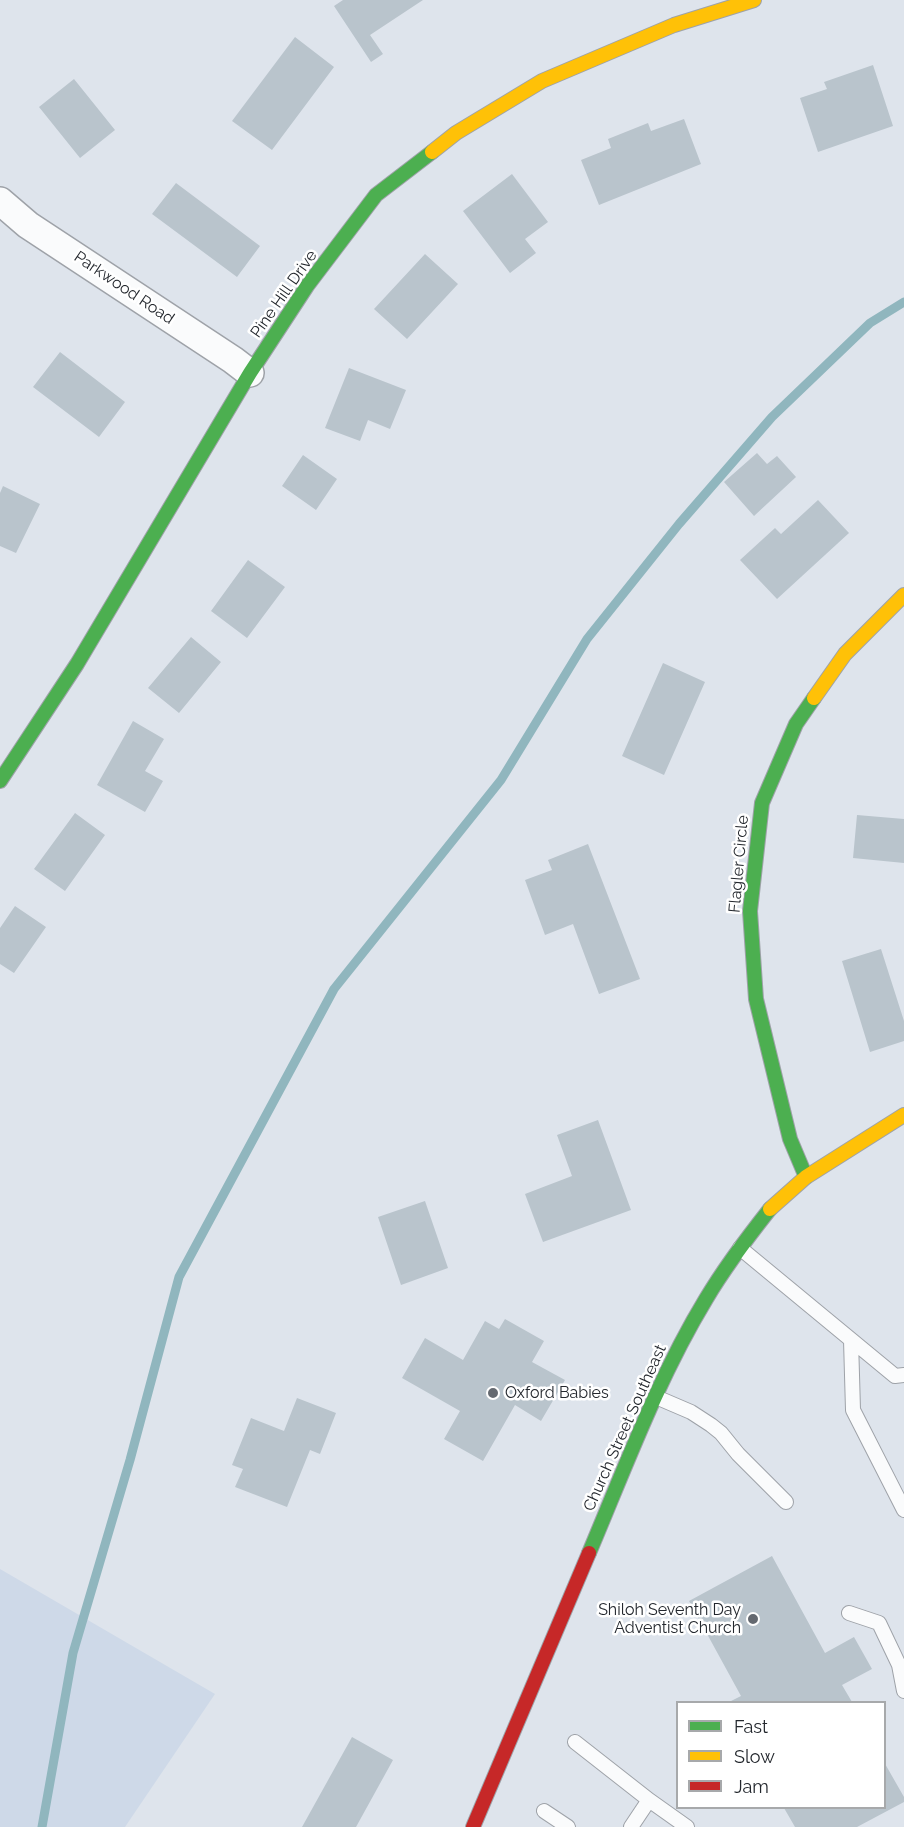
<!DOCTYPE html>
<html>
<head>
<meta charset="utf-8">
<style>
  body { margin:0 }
  #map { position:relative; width:904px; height:1827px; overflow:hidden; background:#dee4ec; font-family:Raleway,sans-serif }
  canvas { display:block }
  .legend { position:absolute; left:676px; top:1701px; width:210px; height:108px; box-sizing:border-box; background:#fff; border:2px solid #a7a9ab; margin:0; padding:8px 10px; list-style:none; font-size:18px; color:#23272d }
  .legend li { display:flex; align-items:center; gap:12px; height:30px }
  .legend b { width:30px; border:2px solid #a7a9ab }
</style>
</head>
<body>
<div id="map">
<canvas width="904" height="1827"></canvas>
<ul class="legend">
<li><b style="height:8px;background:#4caf50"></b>Fast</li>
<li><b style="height:8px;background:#ffc107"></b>Slow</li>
<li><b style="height:8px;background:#c62828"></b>Jam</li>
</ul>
</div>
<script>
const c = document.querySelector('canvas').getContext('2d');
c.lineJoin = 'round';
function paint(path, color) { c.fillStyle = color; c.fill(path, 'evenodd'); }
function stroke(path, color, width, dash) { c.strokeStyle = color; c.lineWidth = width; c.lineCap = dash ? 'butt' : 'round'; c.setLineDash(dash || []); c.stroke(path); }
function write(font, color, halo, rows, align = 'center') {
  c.font = font + ' Raleway,sans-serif'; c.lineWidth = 5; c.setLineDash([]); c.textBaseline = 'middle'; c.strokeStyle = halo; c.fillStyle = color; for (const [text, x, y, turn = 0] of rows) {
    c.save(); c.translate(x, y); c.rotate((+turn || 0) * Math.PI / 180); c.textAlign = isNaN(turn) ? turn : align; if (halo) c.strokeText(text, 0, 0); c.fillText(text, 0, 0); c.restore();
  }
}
paint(new Path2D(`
  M0 1569 215 1694 125 1827H0Z`), '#ced9e8');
stroke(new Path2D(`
  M42 1827 73 1653 130 1460 179 1277 334 989 501 780 587 639 679 524 772 417 870 323 904 302`), '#90b6be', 9);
paint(new Path2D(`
  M343 0H423L370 35 383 54 371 62 334 6Z
  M295 37 334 67 272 150 232 121Z
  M873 65 893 126 818 152 800 98 827 89 824 82Z
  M74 79 115 130 80 158 39 107Z
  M684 119 701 164 599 205 581 160 611 148 608 139 648 123 651 131Z
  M512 174 548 222 525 239 536 253 510 273 463 211Z
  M176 183 260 246 237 277 152 214Z
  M425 254 458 284 407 339 374 309Z
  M60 352 125 402 99 437 33 387Z
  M349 368 406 390 390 429 368 420 360 441 325 428Z
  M757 453 767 464 777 456 796 477 754 516 724 482Z
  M303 455 337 479 316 510 282 486Z
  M3 486 40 504 16 553 0 546V493Z
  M818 500 849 533 777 599 740 560 775 528 781 534Z
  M248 560 285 587 247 638 211 611Z
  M191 637 221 662 179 713 148 688Z
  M663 663 705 682 664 775 622 756Z
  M133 721 164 739 145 771 163 781 145 812 97 785Z
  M75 813 105 835 65 891 34 869Z
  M857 815 904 819V863L853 858Z
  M588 844 640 979 599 994 573 924 545 935 525 880 552 870 548 860Z
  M15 906 46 927 14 973 0 964V928Z
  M881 949 904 1021V1041L870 1052 842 961Z
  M598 1120 631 1210 543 1242 525 1194 572 1176 557 1135Z
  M425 1201 448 1268 401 1285 378 1217Z
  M505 1319 544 1341 532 1362 565 1380 541 1421 515 1405 483 1461 444 1439 460 1411 402 1378 425 1338 463 1360 485 1321 499 1329Z
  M297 1398 336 1413 320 1454 310 1450 287 1507 235 1487 243 1469 232 1465 251 1418 284 1431Z
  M772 1556 825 1653 854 1637 872 1669 842 1685 852 1702H729L741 1696 689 1601Z
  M352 1737 393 1760 356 1827H302Z
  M884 1762 904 1797V1802L857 1827H795L784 1808H884Z`), '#b9c4cc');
const lane = new Path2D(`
  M740 1248 895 1376 904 1375
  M851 1340 853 1410 904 1510
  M656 1397 691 1412 711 1425 721 1433 738 1454 786 1502
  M849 1613 879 1623 899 1665 904 1691
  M575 1742 649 1800
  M544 1811 568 1827
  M631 1827 649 1800 687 1827`);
const street = new Path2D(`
  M0 201 28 225 233 360 250 373`);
const fast = new Path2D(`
  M0 781 77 664 250 373 307 286 376 195 432 152
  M806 1177 790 1139 756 999 750 911 762 803 796 724 814 698
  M589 1553C625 1468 658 1378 706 1299 725 1267 747 1238 770 1209`);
const slow = new Path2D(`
  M432 152 456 133 542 81 674 25 754 0
  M814 698 845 654 904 595
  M770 1209 806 1177 904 1115`);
const jam = new Path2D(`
  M473 1827 589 1553`);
stroke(lane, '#9ea2a8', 16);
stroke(street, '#9ea2a8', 30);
stroke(fast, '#9ea2a8', 16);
stroke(slow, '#9ea2a8', 16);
stroke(jam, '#9ea2a8', 16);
stroke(lane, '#fafbfc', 14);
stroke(street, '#fafbfc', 27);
stroke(fast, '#4caf50', 14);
stroke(slow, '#ffc107', 14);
stroke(jam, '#c62828', 14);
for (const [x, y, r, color] of [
  [493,1393,6,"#646970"],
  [753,1619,6,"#646970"]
]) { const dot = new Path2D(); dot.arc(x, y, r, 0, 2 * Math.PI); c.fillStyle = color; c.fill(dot); stroke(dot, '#fff', 2); }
write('16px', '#23272d', '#fff', [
  ["Parkwood Road",124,288,34],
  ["Pine Hill Drive",284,294,-55],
  ["Flagler Circle",739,864,-85],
  ["Church Street Southeast",625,1428,-66]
]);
write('16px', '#23272d', '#fff', [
  ["Oxford Babies",505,1393],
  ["Shiloh Seventh Day",741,1610,"right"],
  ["Adventist Church",741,1628,"right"]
], 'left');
</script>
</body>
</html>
